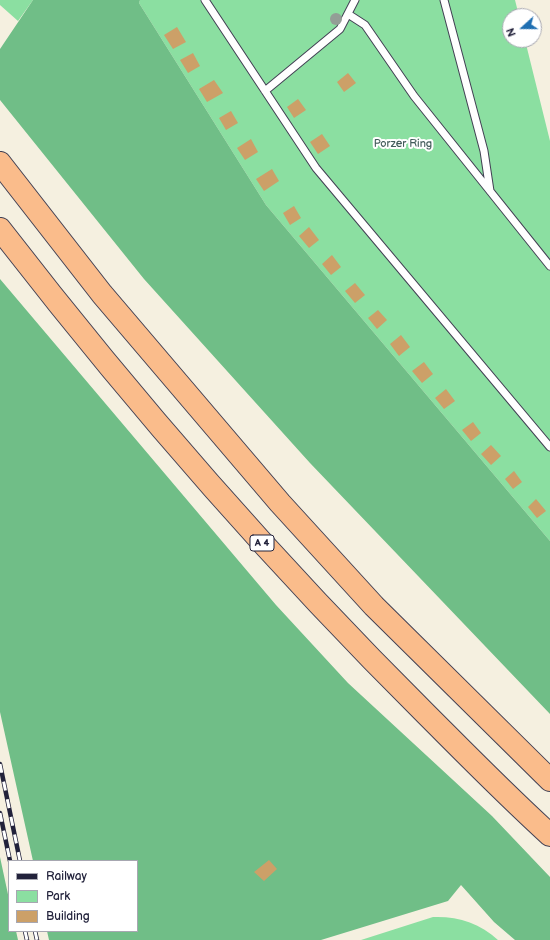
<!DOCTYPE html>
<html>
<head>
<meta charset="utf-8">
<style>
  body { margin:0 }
  #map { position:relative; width:550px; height:940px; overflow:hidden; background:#f5f0e0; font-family:"Balsamiq Sans",sans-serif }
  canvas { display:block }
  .legend { position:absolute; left:8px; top:860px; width:130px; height:72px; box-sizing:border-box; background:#fff; border:1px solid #a7a7b1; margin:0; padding:5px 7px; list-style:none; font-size:12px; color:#22223b }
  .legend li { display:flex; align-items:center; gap:8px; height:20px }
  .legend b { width:20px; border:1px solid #a7a7b1 }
  .north { position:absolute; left:502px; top:8px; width:40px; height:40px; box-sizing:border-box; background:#fff; border:1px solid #a7a7b1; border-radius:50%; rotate:249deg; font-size:11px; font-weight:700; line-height:16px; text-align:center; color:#22223b }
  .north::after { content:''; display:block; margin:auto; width:14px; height:18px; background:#1f6fb2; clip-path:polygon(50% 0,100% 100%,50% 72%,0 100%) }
</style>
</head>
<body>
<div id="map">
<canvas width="550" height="940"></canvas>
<ul class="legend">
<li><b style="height:5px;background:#22223b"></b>Railway</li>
<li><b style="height:11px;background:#8bdfa1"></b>Park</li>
<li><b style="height:11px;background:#cca068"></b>Building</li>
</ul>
<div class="north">N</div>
</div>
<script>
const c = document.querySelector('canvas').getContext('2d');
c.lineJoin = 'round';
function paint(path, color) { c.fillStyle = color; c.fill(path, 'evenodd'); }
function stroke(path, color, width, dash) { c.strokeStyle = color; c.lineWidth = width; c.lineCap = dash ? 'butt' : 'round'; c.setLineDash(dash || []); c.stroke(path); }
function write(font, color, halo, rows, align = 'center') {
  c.font = font + ' "Balsamiq Sans",sans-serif'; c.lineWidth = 4; c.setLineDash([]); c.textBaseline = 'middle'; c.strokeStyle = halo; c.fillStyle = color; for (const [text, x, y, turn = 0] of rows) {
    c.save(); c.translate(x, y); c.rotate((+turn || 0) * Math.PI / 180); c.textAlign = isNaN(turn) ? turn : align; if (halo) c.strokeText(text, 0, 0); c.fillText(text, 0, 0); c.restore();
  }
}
paint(new Path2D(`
  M0 0H33L18 21 0 5Z
  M140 0H515L519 16H510V40H525L550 141V541L266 205 139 3Z
  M433 917C457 916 480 923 498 940H361Z`), '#8bdfa1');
paint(new Path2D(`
  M33 0H140L139 3 266 205 550 541V714L310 463 144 279 0 100V49Z
  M0 279 276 605 348 683 492 816 550 877V940H515L494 922 461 885 448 901 321 940H49L47 931H137V861H33L0 712Z
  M0 857 9 899V931H16L18 940H0Z`), '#70be87');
paint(new Path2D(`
  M177 27 186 42 173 49 164 35Z
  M193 53 200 66 188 73 180 60Z
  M348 73 356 83 344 92 337 82Z
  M214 80 223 93 207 102 199 89Z
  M298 99 306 110 294 118 287 107Z
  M231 111 238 123 226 130 219 118Z
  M322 134 330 146 318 154 310 142Z
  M251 139 258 152 245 160 237 148Z
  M272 169 279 181 264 191 256 179Z
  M294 206 301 218 290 225 283 213Z
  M309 227 319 240 309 248 299 236Z
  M332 255 341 267 331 275 322 264Z
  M355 283 365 295 355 303 345 291Z
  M378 310 387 320 377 329 368 318Z
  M401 335 410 347 399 356 390 344Z
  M424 362 433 374 422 383 412 371Z
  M446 389 455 401 444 409 435 398Z
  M473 422 481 433 471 441 462 430Z
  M491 445 501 456 491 465 481 454Z
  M514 471 522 482 513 489 505 479Z
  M536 499 546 511 537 518 528 507Z
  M269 860 277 869 264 881 254 872Z`), '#cca068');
const lane = new Path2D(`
  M205 0 316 168 550 447
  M444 0 484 151 490 191
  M348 14 365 25 414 96 550 266
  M265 91 340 29 355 0`);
const highway = new Path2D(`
  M0 163 102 294 280 503 374 606 550 780
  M0 229C132 400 273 562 426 714 467 755 507 796 550 835`);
stroke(lane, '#424154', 9);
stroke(highway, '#424154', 24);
stroke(lane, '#fff', 7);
stroke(highway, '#fabc8b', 22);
const rail = new Path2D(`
  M0 764 20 861
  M0 813 10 861
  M25 931 27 940
  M35 931 37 940`);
stroke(rail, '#22223b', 4.5);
stroke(rail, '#fff', 3, [9]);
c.fillStyle = '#939e96';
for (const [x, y] of [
  [336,19]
]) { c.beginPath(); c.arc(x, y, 6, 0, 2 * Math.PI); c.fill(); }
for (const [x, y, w] of [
  [262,543,24]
]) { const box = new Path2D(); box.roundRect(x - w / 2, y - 8, w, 16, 3); c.fillStyle = '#fff'; c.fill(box); stroke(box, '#22223b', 1); }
write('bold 10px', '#22223b', null, [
  ["A 4",262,543]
]);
write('11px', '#425b5a', '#fff', [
  ["Porzer Ring",403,144]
]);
</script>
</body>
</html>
